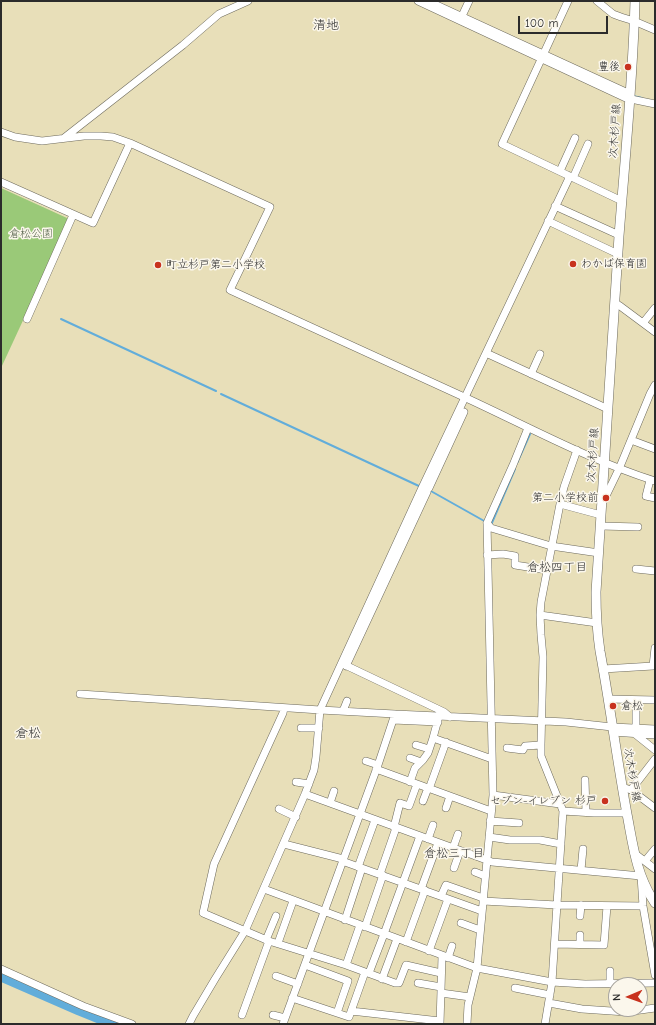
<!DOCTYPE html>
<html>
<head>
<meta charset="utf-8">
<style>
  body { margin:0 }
  #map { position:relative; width:656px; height:1025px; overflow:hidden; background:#e8dfb9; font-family:"Comic Neue",sans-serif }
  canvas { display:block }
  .frame { position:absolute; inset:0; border:2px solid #2b2b2b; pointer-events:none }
  .north { position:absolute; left:608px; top:977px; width:40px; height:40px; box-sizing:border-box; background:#fbf7ec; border:1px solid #a8a59f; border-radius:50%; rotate:268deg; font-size:11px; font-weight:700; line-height:16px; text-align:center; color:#2b2b2b }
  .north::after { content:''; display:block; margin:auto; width:14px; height:18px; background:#c8321e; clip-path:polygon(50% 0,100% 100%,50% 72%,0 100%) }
  .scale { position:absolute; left:518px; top:16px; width:90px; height:18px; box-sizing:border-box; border:2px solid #2b2b2b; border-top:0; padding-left:5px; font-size:12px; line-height:14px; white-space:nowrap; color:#2b2b2b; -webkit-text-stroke:3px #fbf7ec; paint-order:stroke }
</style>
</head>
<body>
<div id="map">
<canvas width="656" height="1025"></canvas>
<div class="frame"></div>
<div class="north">N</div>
<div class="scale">100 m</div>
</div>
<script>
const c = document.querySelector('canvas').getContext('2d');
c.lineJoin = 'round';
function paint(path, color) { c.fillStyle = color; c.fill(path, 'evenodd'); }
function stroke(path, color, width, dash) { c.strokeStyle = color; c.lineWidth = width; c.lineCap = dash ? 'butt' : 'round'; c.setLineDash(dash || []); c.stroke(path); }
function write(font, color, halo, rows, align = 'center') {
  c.font = font + ' "Comic Neue","Klee One",sans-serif'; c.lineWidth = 3; c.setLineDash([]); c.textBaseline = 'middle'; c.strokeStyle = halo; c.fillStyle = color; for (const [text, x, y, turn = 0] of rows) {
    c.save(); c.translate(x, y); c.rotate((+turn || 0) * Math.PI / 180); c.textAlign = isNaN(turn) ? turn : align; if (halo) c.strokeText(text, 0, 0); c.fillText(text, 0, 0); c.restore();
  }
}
paint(new Path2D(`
  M1 188 67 218 69 221 1 368Z`), '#9ac978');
stroke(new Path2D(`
  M633 96 642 98
  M61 319 216 391
  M221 394 421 487
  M517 463 530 434
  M429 490 486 522
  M490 524 491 525 515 469`), '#62adda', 2);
stroke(new Path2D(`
  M1 976 79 1010 114 1024`), '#62adda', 11);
const minor = new Path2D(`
  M418 1 626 98 655 104
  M568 1 502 144 622 201
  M597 1 613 14 621 17 634 21 655 30
  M430 2 630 94
  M462 16 469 1
  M1 132 15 137 42 141 84 136H101L113 137 130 143 270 207 230 290C308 326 386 361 464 397 527 426 589 460 655 481
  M64 138 183 45 219 14 248 1
  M560 171 575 138
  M573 178 588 144
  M1 182 93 223 130 143
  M555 206 619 235
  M548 221 618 254
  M615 303 620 306 655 332
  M27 319 73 215
  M643 323 655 308
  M486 353 608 409
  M531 374 540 354
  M631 440 655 449
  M650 480 646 496 655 498
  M429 488 464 412
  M604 500 619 469 650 394 655 385
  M560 504 601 515
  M487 523 491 528 551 546 599 553
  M601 526 638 527
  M487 555 503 554 515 556V565L547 570
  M636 569 655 571
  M540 615 597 623
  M343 664 444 712 450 717
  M346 666 427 492
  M603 669 653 666 655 648
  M80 694 320 710 316 757 314 770 305 794 245 931 215 979 193 1016 189 1024
  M608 699 655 700
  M284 708 283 713 214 864 203 913 269 941 346 965 395 983H399L406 965 441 973
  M343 711 347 701
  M395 714 320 710 421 490 570 176
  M393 720 438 722
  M301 728H319
  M636 728V700
  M613 732 655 735
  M635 734 655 750
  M433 738 492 759
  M416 745 429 749
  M507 748 523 750 525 746 541 745
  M410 758 421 762
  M366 761 378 765
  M376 769 491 811
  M585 780 586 812
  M296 782 309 784
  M410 782 415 768 423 760 428 753 433 738 439 716
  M622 787 631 790 655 808
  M429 789 446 742
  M631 790 655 759
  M305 794 492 862 641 876 643 906 655 975
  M493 795 560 804
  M423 801 428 788
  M330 803 334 791
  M446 808 450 796
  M279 809 296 817
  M563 811 594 813H627
  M490 821 519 823
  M394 827 400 803 409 806 417 784
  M489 837 510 840H540L561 844
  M428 839 433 825
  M284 844 343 859
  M453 848 458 834
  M634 853 655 869
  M342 861 482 911
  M645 861 655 849
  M358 867 375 820
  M454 868 460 851
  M581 870 583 849
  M475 872 485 876
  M380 874 396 828
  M264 889 477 968 552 982 585 984 655 983
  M421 889 438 843
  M441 896 446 885 483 898
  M483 901 557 905 643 906
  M580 916 581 905
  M345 920 362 868
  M461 923 480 930
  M365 927 383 875
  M266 940 276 916
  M406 942 425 890
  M278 943 293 901
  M555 944 604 945 607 906
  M580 944V935
  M429 951 448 899
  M448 958 452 946
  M305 965 348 981 337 1013
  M346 965 360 925
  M1 969 83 1006 132 1024
  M610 971V984
  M369 973 384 934 420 836
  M276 976 298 984
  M382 979 397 939
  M418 983 441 987
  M515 988 550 995
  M441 993 470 997
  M292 998 349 1017 365 972
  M549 1003 582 1009 626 1012 655 1008
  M351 1011 440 1021
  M242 1015 269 941
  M273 1015 285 1018
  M283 1024 378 765 395 714 566 722 612 727 655 729
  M440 1024 442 956
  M467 1024 468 1005 477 968 493 795 487 523 513 465 528 428
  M545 1024 552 982 563 811 541 756V745L543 657 541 635 540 615 541 602 560 504 564 487 577 450`);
const major = new Path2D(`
  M635 1C633 80 625 158 619 236 611 355 604 473 596 592 596 612 597 631 600 651 610 705 617 760 627 814 633 845 636 875 655 903`);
stroke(minor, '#6d6a5d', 8);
stroke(major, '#6d6a5d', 10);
stroke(minor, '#fff', 7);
stroke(major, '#fff', 9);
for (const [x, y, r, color] of [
  [628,67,4,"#c8321e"],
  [573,264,4,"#c8321e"],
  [158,265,4,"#c8321e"],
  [606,498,4,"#c8321e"],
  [613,706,4,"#c8321e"],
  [605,801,4,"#c8321e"]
]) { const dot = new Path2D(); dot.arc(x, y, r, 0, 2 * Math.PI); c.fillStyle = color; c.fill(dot); stroke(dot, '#fbf7ec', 1.5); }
write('11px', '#2b2b2b', '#fbf7ec', [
  ["豊後",620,67],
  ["わかば保育園",581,264,"left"],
  ["町立杉戸第二小学校",166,265,"left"],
  ["第二小学校前",598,498],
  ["倉松",621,706,"left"],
  ["セブン-イレブン 杉戸",597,801]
], 'right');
write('11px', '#2b2b2b', '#fbf7ec', [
  ["次木杉戸線",615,131,-86],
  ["次木杉戸線",593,455,-86],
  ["次木杉戸線",632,775,80]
]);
write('11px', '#4c5a42', '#fbf7ec', [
  ["倉松公園",31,234]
]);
write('12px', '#2b2b2b', '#fbf7ec', [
  ["倉松四丁目",557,568],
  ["倉松三丁目",454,854]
]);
write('13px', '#2b2b2b', '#fbf7ec', [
  ["清地",326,25],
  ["倉松",28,733]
]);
</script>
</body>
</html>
